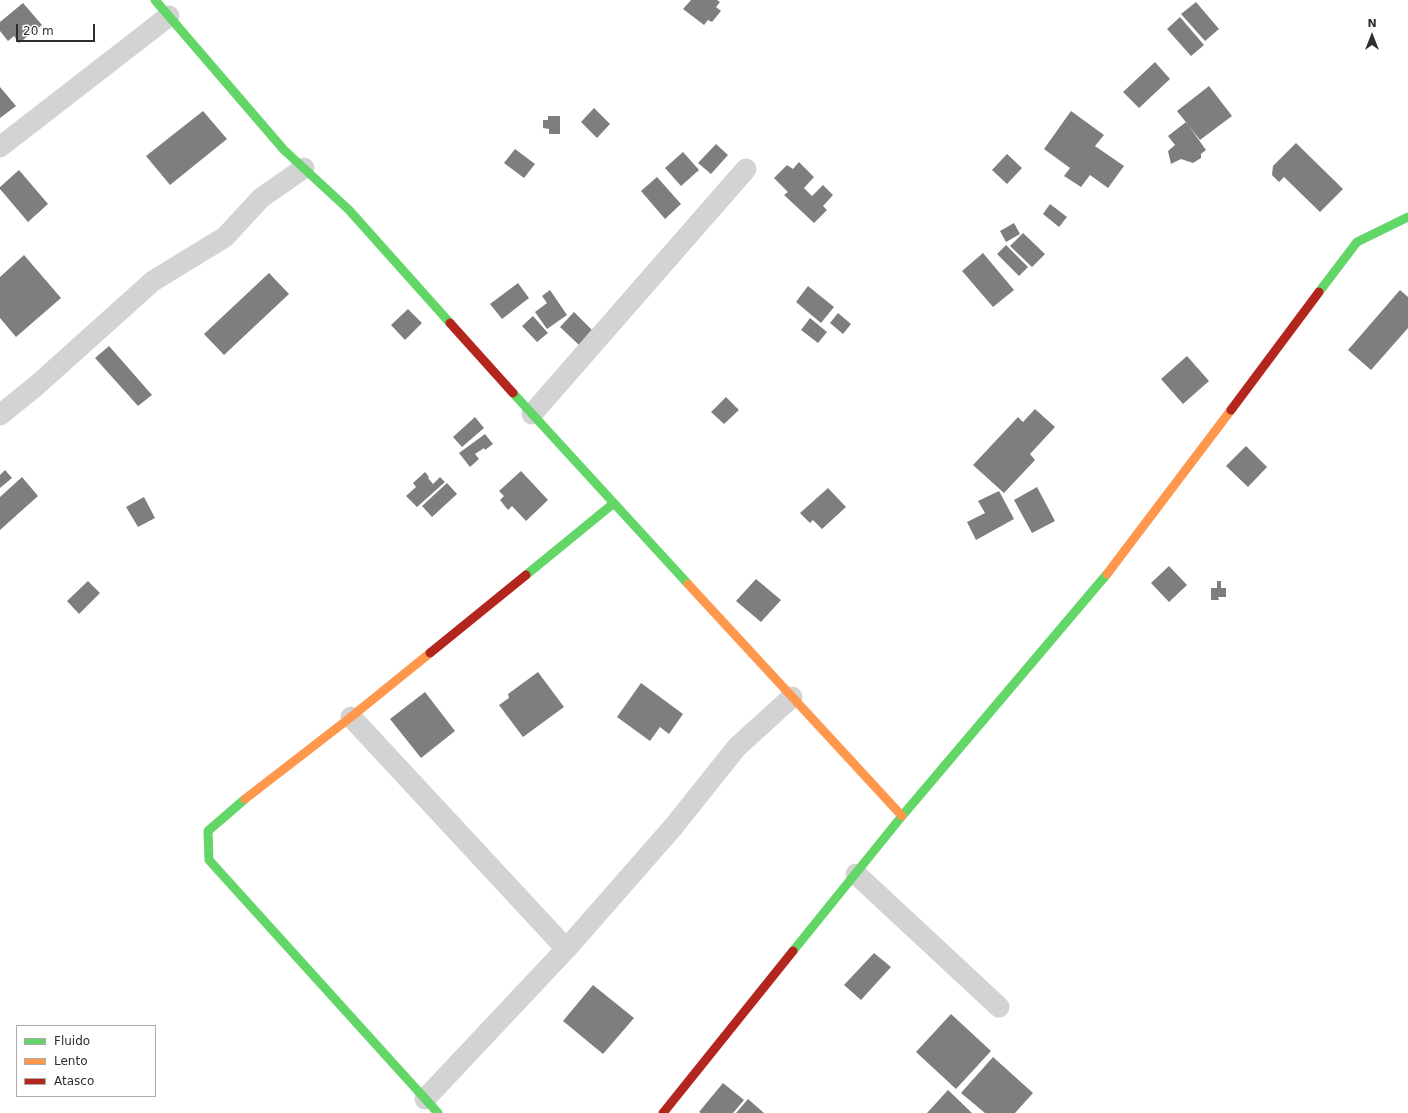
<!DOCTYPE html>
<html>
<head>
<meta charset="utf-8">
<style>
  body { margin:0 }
  #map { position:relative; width:1408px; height:1113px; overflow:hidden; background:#fff; font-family:"DejaVu Sans",sans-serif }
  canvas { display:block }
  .legend { position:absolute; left:16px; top:1025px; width:140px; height:72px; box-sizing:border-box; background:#fff; border:1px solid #ababab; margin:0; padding:5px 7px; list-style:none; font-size:12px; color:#2e2e2e }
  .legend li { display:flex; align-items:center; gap:8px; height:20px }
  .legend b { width:20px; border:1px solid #ababab }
  .north { position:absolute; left:1352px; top:16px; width:40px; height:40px; -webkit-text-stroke:3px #fff; paint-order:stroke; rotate:0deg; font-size:11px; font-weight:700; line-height:16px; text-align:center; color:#2e2e2e }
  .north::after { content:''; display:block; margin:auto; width:14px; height:18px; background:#2e2e2e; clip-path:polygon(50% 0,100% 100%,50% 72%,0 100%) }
  .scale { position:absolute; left:16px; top:24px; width:79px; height:18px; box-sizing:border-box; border:2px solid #2e2e2e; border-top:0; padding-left:5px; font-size:12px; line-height:14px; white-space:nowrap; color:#2e2e2e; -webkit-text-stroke:3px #fff; paint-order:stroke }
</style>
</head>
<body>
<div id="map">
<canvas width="1408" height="1113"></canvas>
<ul class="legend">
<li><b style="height:5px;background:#63d668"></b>Fluido</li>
<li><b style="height:5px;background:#ff974d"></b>Lento</li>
<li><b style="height:5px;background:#b3261e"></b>Atasco</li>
</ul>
<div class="north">N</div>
<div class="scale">20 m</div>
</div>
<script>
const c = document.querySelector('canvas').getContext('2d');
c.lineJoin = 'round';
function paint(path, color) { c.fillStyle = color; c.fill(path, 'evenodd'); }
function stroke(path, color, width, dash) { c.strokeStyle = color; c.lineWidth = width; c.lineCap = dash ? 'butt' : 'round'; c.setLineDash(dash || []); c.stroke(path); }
paint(new Path2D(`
  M691 0H717L720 2 716 7 721 11 712 22 708 20 704 25 683 9Z
  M1196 2 1219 29 1205 41 1181 14Z
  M23 3 42 25 19 43 14 36 8 41 0 31V22Z
  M1180 17 1204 45 1191 56 1167 29Z
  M1155 62 1170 79 1139 108 1123 92Z
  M1209 86 1232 116 1200 140 1177 111Z
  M0 87 16 106 0 118Z
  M594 108 610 124 597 138 581 122Z
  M203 111 227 139 170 185 146 156Z
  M1071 111 1104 135 1095 146 1124 166 1108 188 1090 175 1081 187 1064 176 1070 168 1044 149Z
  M548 116H560V134H549V129L543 128V120H548Z
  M1186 122 1206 150 1201 154V158L1193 163 1181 159 1171 164 1168 151 1175 145 1168 136Z
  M1296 143 1343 189 1320 212 1284 177 1279 182 1272 175 1273 166Z
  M716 144 728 155 711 174 698 163Z
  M515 149 535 164 524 178 504 163Z
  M683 152 699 170 681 186 665 168Z
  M1007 154 1022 168 1007 184 992 170Z
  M799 162 814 177 804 188 812 196 823 185 833 195 823 206 827 210 814 223 784 195 788 192 774 178 787 165 793 169Z
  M19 170 48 204 28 222 0 189V187Z
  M657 177 681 204 665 219 641 191Z
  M1050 204 1067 217 1059 227 1043 214Z
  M1014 223 1020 234 1006 242 1000 231Z
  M1023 233 1045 254 1032 267 1010 246Z
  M1006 245 1028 267 1019 276 997 254Z
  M983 253 1014 290 993 307 962 271Z
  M24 255 61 298 16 337 0 318V277Z
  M269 273 289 294 224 355 204 334Z
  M518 283 529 298 502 319 490 304Z
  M808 286 834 307 821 323 796 302Z
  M550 290 567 315 547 329 535 312 547 303 542 296Z
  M1400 290 1408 297V328L1371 370 1348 350Z
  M408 309 422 323 405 340 391 325Z
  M574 312 593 331 579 345 560 327Z
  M838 313 851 324 843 334 830 323Z
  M533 316 548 333 537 342 522 326Z
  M810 318 827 332 818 343 801 330Z
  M109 346 152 395 138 406 95 358Z
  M1187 356 1209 381 1183 404 1161 379Z
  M726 397 739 410 724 424 711 412Z
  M1035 409 1055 427 1030 454 1035 460 1004 493 973 465 1018 417 1023 422Z
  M475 417 484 428 462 447 453 437Z
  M485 434 493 444 485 450 484 448 475 454 479 459 470 467 459 453Z
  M1246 446 1267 467 1248 487 1226 466Z
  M5 470 12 478 0 488V475Z
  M521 471 548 500 526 521 512 506 508 510 500 500 504 496 499 491Z
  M425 472 429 477 428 478 433 484 440 477 445 482 417 507 406 496 416 487 413 483Z
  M22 477 38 496 0 530V497Z
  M447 483 457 494 432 517 422 506Z
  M1037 487 1055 521 1032 533 1014 500Z
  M828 488 846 507 822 529 813 520 810 523 800 513Z
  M999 491 1014 519 976 540 967 522 985 513 978 501Z
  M144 497 155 518 138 527 126 507Z
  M1169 566 1187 585 1169 602 1151 583Z
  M756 579 781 600 761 622 736 601Z
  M88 581 100 593 79 614 67 601Z
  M1217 581H1221V588H1226V597H1218L1219 600H1211V588H1217Z
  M538 672 564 707 523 737 499 705 509 698 508 694Z
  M641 683 683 714 669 734 660 727 650 741 617 717Z
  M425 692 455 731 421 758 390 719Z
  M874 953 891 967 861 1000 844 985Z
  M593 985 634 1018 603 1054 563 1021Z
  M951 1014 991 1051 956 1089 916 1052Z
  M993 1057 1033 1093 1015 1113H985L961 1093Z
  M723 1083 744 1100 733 1113H701L699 1112Z
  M948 1090 972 1113H927Z
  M748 1099 764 1113H736Z`), '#7e7e7e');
stroke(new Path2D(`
  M0 147 169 16
  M532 414 746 169
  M0 415 36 386 153 281 225 237 261 198 304 168
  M351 717 559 941 568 947
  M856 874 999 1007
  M425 1099 568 947 674 826 737 747 792 697`), '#d3d3d3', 21);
stroke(new Path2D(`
  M155 0 284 150 349 210 450 323
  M1319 292 1357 242 1408 217
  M513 393 688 584
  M526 575 614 503
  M245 799 208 831 209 860 438 1113
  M793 951 902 816 1107 574`), '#63d668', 9);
stroke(new Path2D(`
  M1107 574 1231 410
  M688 584 902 816
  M245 799 351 717 430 653`), '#ff974d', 9);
stroke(new Path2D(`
  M450 323 513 393
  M1231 410 1319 292
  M430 653 526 575
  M663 1113 793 951`), '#b3261e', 9);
</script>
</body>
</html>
